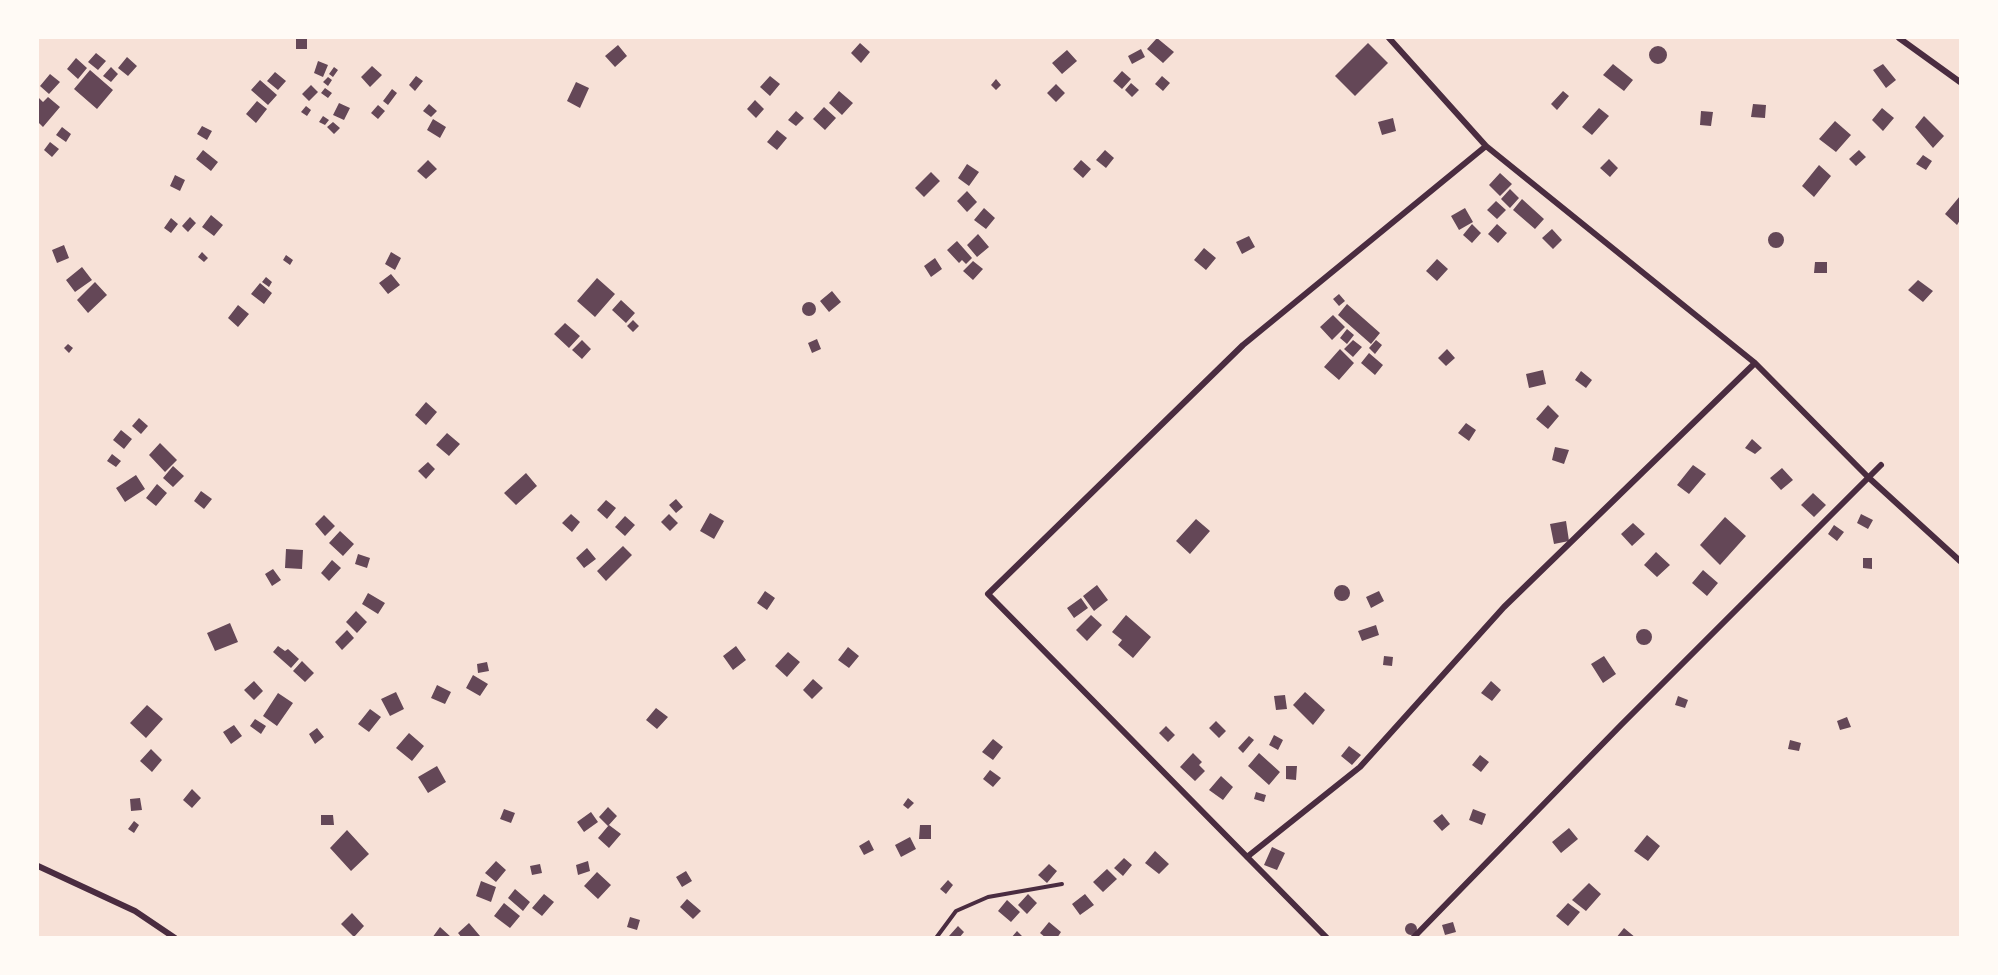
<!DOCTYPE html>
<html>
<head>
<meta charset="utf-8">
<style>
  body { margin:0 }
  #map { position:relative; width:1998px; height:975px; overflow:hidden; background:#f7e1d7; font-family:Inter,sans-serif }
  canvas { display:block }
  .frame { position:absolute; inset:0; border:39px solid #fffaf5; pointer-events:none }
</style>
</head>
<body>
<div id="map">
<canvas width="1998" height="975"></canvas>
<div class="frame"></div>
</div>
<script>
const c = document.querySelector('canvas').getContext('2d');
c.lineJoin = 'round';
function paint(path, color) { c.fillStyle = color; c.fill(path, 'evenodd'); }
function stroke(path, color, width, dash) { c.strokeStyle = color; c.lineWidth = width; c.lineCap = dash ? 'butt' : 'round'; c.setLineDash(dash || []); c.stroke(path); }
paint(new Path2D(`
  M296 38H307V49H296Z
  M1157 38 1174 52 1163 63 1147 49Z
  M860 43 870 52 861 63 851 53Z
  M1368 43 1388 63 1355 96 1335 76Z
  M618 45 627 56 615 67 605 56Z
  M1649 55a9 9 0 1 1 18 0a9 9 0 1 1-18 0Z
  M1141 49 1145 57 1132 64 1128 56Z
  M1067 50 1077 61 1062 74 1052 63Z
  M96 53 106 61 98 70 88 62Z
  M127 57 137 66 128 76 118 68Z
  M76 58 87 68 78 79 67 69Z
  M318 61 328 65 323 77 314 73Z
  M1613 64 1633 80 1624 91 1603 75Z
  M1883 64 1896 80 1886 88 1873 70Z
  M372 66 382 75 370 87 361 77Z
  M111 67 118 74 111 82 103 76Z
  M334 67 338 70 333 77 329 74Z
  M90 70 113 90 97 109 74 89Z
  M1122 71 1131 79 1122 89 1113 81Z
  M275 72 286 81 278 90 267 81Z
  M50 74 60 82 49 94 40 86Z
  M416 76 423 81 415 91 409 85Z
  M770 76 780 84 770 96 760 87Z
  M1162 76 1170 83 1163 91 1155 84Z
  M328 77 332 80 328 86 323 82Z
  M996 79 1001 85 996 90 991 85Z
  M260 80 277 95 268 105 251 90Z
  M576 82 589 88 580 108 567 101Z
  M1131 83 1139 90 1132 97 1125 90Z
  M1056 84 1065 93 1056 102 1047 93Z
  M311 85 318 92 309 101 302 94Z
  M325 88 332 93 328 98 321 93Z
  M392 89 397 93 388 105 383 101Z
  M839 91 853 103 842 115 829 103Z
  M1563 91 1569 96 1557 110 1551 104Z
  M38 97 43 102 48 97 60 107 43 127 38 122Z
  M755 100 764 109 756 118 747 109Z
  M257 101 267 109 256 123 246 114Z
  M339 103 350 108 344 120 333 115Z
  M429 104 437 111 431 117 423 111Z
  M1753 104 1766 105 1765 118 1751 117Z
  M378 105 385 111 378 119 371 113Z
  M306 106 311 110 307 116 301 112Z
  M824 107 836 118 825 130 813 119Z
  M1599 108 1609 116 1592 135 1582 127Z
  M1882 108 1894 118 1883 131 1872 120Z
  M796 111 804 118 796 126 788 120Z
  M1701 111 1713 112 1711 126 1700 125Z
  M323 116 329 120 325 125 319 122Z
  M1924 116 1944 136 1933 148 1915 127Z
  M1393 118 1396 131 1382 135 1378 122Z
  M433 119 446 127 440 138 427 130Z
  M1835 121 1851 135 1836 152 1819 139Z
  M333 122 340 128 334 134 327 127Z
  M202 126 212 131 207 140 197 134Z
  M62 127 71 134 66 142 56 135Z
  M777 130 787 138 777 150 767 142Z
  M50 142 59 149 52 157 44 150Z
  M203 150 218 162 211 171 196 159Z
  M1105 150 1114 158 1106 168 1096 160Z
  M1859 150 1866 157 1856 166 1849 159Z
  M1923 155 1932 161 1926 170 1916 164Z
  M1609 159 1618 168 1610 177 1600 168Z
  M428 160 437 169 426 179 417 171Z
  M1081 160 1091 169 1083 178 1073 169Z
  M967 164 979 172 969 186 958 178Z
  M1819 165 1831 176 1814 197 1802 186Z
  M931 172 940 181 924 197 915 188Z
  M1500 173 1512 184 1500 196 1489 185Z
  M175 175 185 180 180 191 170 186Z
  M1510 189 1519 198 1510 208 1501 199Z
  M967 191 977 202 967 212 957 201Z
  M1960 196V220L1957 225 1945 214Z
  M1522 199 1544 219 1535 229 1513 210Z
  M1496 201 1506 210 1497 219 1487 210Z
  M984 208 995 218 986 229 974 220Z
  M1465 208 1473 222 1459 230 1451 216Z
  M211 215 223 225 214 236 202 227Z
  M190 217 196 223 188 232 182 226Z
  M171 218 178 224 171 233 164 228Z
  M1472 224 1481 233 1472 243 1463 235Z
  M1497 224 1507 233 1498 243 1488 234Z
  M1552 229 1562 240 1553 249 1542 238Z
  M1768 240a8 8 0 1 1 16 0a8 8 0 1 1-16 0Z
  M978 234 989 247 977 257 967 245Z
  M1249 236 1255 247 1242 254 1236 242Z
  M957 241 972 258 966 264 962 260 959 263 947 250Z
  M64 245 69 258 57 263 52 250Z
  M1204 248 1216 258 1206 270 1194 260Z
  M202 252 208 258 204 262 198 257Z
  M391 252 401 258 395 270 385 264Z
  M286 255 293 260 290 265 283 260Z
  M935 258 942 269 931 277 924 266Z
  M1437 259 1448 269 1437 281 1426 271Z
  M973 261 983 269 973 280 963 271Z
  M1815 262H1827V273H1814Z
  M82 267 92 280 75 292 66 280Z
  M391 274 400 285 388 294 379 283Z
  M266 277 272 282 269 287 262 282Z
  M597 278 615 294 595 317 577 301Z
  M1918 280 1933 291 1923 302 1908 290Z
  M95 282 107 295 88 313 77 300Z
  M260 283 272 293 264 304 251 294Z
  M832 291 841 302 829 312 820 301Z
  M1339 294 1345 301 1339 306 1333 299Z
  M621 300 635 313 626 323 612 310Z
  M802 309a7 7 0 1 1 14 0a7 7 0 1 1-14 0Z
  M1347 304 1380 333 1371 344 1338 315Z
  M238 305 249 314 238 327 228 318Z
  M1333 315 1345 327 1332 340 1320 327Z
  M633 320 639 326 633 332 627 326Z
  M565 323 580 336 569 348 554 334Z
  M1347 329 1354 335 1347 344 1340 338Z
  M817 339 821 349 812 353 808 343Z
  M582 340 591 349 582 359 572 350Z
  M1353 340 1362 347 1353 357 1344 349Z
  M1376 340 1382 345 1375 354 1369 348Z
  M68 344 73 348 69 353 64 348Z
  M1340 349 1354 363 1339 380 1324 367Z
  M1447 349 1455 358 1446 366 1438 358Z
  M1369 353 1383 365 1375 375 1361 363Z
  M1543 370 1546 384 1529 388 1526 374Z
  M1581 371 1592 380 1586 388 1575 380Z
  M426 402 437 412 426 425 415 415Z
  M1548 405 1559 416 1548 429 1536 419Z
  M139 418 148 426 141 434 132 426Z
  M1466 423 1476 430 1469 441 1458 433Z
  M121 430 132 439 124 449 113 440Z
  M447 433 460 444 449 456 436 445Z
  M1752 439 1762 448 1755 454 1745 448Z
  M160 443 177 460 165 472 149 455Z
  M1555 447 1569 450 1564 464 1552 460Z
  M112 454 121 461 116 467 107 461Z
  M428 462 435 469 426 479 418 471Z
  M1693 465 1706 474 1689 494 1677 485Z
  M173 466 184 476 173 487 163 478Z
  M1782 468 1793 480 1781 490 1770 478Z
  M526 473 537 486 516 505 504 493Z
  M136 475 145 489 125 502 116 488Z
  M157 484 167 493 156 506 146 498Z
  M201 491 212 499 204 509 194 501Z
  M1813 493 1826 505 1814 517 1801 505Z
  M676 499 683 507 676 513 669 505Z
  M606 500 616 508 607 519 597 510Z
  M710 513 724 521 714 539 700 531Z
  M571 514 580 522 572 532 562 523Z
  M669 514 678 523 670 531 661 522Z
  M1861 514 1873 520 1868 529 1857 523Z
  M324 515 335 526 325 536 315 524Z
  M625 516 635 525 625 536 615 527Z
  M1725 517 1746 536 1720 565 1700 545Z
  M1196 519 1210 531 1190 554 1176 541Z
  M1566 521 1569 541 1554 544 1550 524Z
  M1633 523 1645 534 1632 546 1621 534Z
  M1834 525 1844 532 1837 541 1828 534Z
  M340 531 354 544 343 556 329 543Z
  M623 546 632 555 606 581 597 571Z
  M587 548 596 559 584 568 576 558Z
  M286 549 303 550 302 569 285 568Z
  M1656 552 1670 565 1657 577 1644 565Z
  M358 554 370 558 367 568 355 564Z
  M1863 558H1872V569L1863 568Z
  M332 560 341 568 329 581 321 573Z
  M273 569 281 580 272 586 265 574Z
  M1703 570 1718 583 1707 596 1692 583Z
  M1097 585 1108 600 1094 611 1083 596Z
  M1334 593a8 8 0 1 1 16 0a8 8 0 1 1-16 0Z
  M765 591 775 598 767 610 757 603Z
  M1379 591 1384 601 1371 608 1366 597Z
  M368 593 385 603 378 614 362 604Z
  M1081 598 1088 608 1074 618 1067 608Z
  M356 611 367 622 357 633 346 622Z
  M1091 615 1102 625 1087 641 1076 630Z
  M1126 615 1151 637 1133 658 1118 645 1122 640 1112 632Z
  M230 623 238 642 215 651 207 633Z
  M1376 625 1379 635 1362 641 1358 631Z
  M1636 637a8 8 0 1 1 16 0a8 8 0 1 1-16 0Z
  M347 630 354 638 342 650 335 642Z
  M278 646 285 651 288 649 299 659 291 668 273 652Z
  M736 646 746 660 733 670 723 656Z
  M848 647 859 656 849 668 838 660Z
  M788 652 800 662 787 677 775 666Z
  M1384 656 1393 657 1392 666 1383 665Z
  M1604 656 1616 674 1603 683 1591 664Z
  M302 661 314 673 305 682 293 671Z
  M487 662 489 671 478 673 477 664Z
  M473 675 488 684 480 696 466 688Z
  M813 679 823 688 812 699 803 690Z
  M254 681 263 691 254 700 244 690Z
  M1491 681 1501 690 1492 701 1481 693Z
  M437 685 451 692 445 704 431 698Z
  M396 692 404 709 390 716 381 699Z
  M1305 692 1325 710 1313 725 1293 705Z
  M278 693 293 703 277 726 263 716Z
  M1285 695 1287 709 1276 710 1274 696Z
  M1678 696 1688 700 1685 708 1675 705Z
  M147 705 163 719 146 738 130 723Z
  M656 708 668 717 657 729 646 720Z
  M370 709 381 717 369 732 358 724Z
  M1847 717 1851 727 1840 730 1837 721Z
  M255 719 266 726 261 734 250 726Z
  M1216 721 1226 731 1219 738 1209 728Z
  M234 725 242 736 231 744 223 732Z
  M1166 726 1175 735 1168 742 1159 733Z
  M317 728 324 737 315 744 309 734Z
  M409 733 424 746 412 761 396 748Z
  M1274 735 1283 740 1278 750 1269 745Z
  M1249 736 1254 740 1243 753 1238 748Z
  M993 739 1003 747 993 760 982 752Z
  M1790 740 1801 743 1799 751 1788 749Z
  M1349 746 1361 755 1352 765 1341 756Z
  M151 749 162 760 152 772 140 761Z
  M1193 753 1202 762 1199 765 1205 771 1195 781 1180 767Z
  M1259 753 1280 772 1269 785 1248 766Z
  M1480 755 1489 762 1481 772 1472 765Z
  M437 766 446 782 428 793 418 777Z
  M1286 766H1297L1296 780 1286 779Z
  M990 770 1001 778 993 787 983 779Z
  M1221 776 1233 787 1223 800 1209 790Z
  M192 789 201 798 192 808 183 800Z
  M1256 792 1266 795 1264 802 1254 799Z
  M140 798 142 810 131 811 130 799Z
  M908 798 914 803 908 809 903 805Z
  M608 807 617 816 608 826 599 817Z
  M504 809 515 813 511 823 500 819Z
  M1473 809 1486 814 1482 825 1469 820Z
  M591 812 598 822 584 832 577 822Z
  M1442 814 1450 824 1442 831 1433 821Z
  M321 815H333L334 825H321Z
  M134 821 139 825 134 833 128 829Z
  M609 825 621 834 609 848 598 838Z
  M920 825H931V839H919Z
  M1569 828 1578 839 1561 853 1552 842Z
  M347 830 369 854 351 871 330 848Z
  M1647 835 1660 846 1648 861 1634 851Z
  M910 837 916 849 901 857 895 845Z
  M869 840 874 850 864 855 859 846Z
  M1272 847 1285 853 1277 870 1264 865Z
  M1155 851 1169 864 1159 874 1145 863Z
  M1124 858 1132 865 1123 876 1114 868Z
  M496 861 506 870 496 882 485 873Z
  M588 861 590 871 578 875 576 865Z
  M540 864 542 873 532 875 530 866Z
  M1049 864 1057 871 1047 883 1038 875Z
  M1107 869 1117 879 1103 892 1093 882Z
  M686 871 692 881 682 887 676 877Z
  M597 872 611 885 598 899 584 886Z
  M948 880 953 885 946 894 940 889Z
  M481 881 496 887 491 902 476 896Z
  M1589 883 1601 894 1586 911 1572 900Z
  M515 889 530 902 523 911 508 898Z
  M544 894 554 902 542 916 532 908Z
  M1028 894 1037 903 1027 914 1018 905Z
  M1085 894 1094 905 1080 915 1072 904Z
  M687 899 701 911 693 919 680 907Z
  M1007 900 1020 912 1011 922 998 911Z
  M504 903 520 916 510 928 494 916Z
  M1568 903 1580 912 1568 926 1556 916Z
  M352 913 364 926 354 937 341 924Z
  M630 917 640 920 637 930 627 927Z
  M1049 922 1061 932 1057 938H1046L1040 933Z
  M1453 922 1456 932 1445 935 1442 925Z
  M1405 929a6 6 0 1 1 12 0a6 6 0 1 1-12 0Z
  M469 923 480 936 479 938H462L458 933Z
  M958 926 964 932 959 938H951L949 936Z
  M440 927 452 938H432Z
  M1624 928 1636 938H1616Z
  M1017 931 1024 938H1011Z`), '#644757');
stroke(new Path2D(`
  M936 938 956 911 988 897 1062 884`), '#4a2c40', 4);
stroke(new Path2D(`
  M1389 38 1486 146 1755 363 1868 477 1960 561
  M1899 38 1960 82
  M1247 857 1360 767 1504 607 1755 363
  M38 866 135 911 175 938
  M1327 938 988 594 1243 345 1486 146
  M1413 938 1621 725 1881 465`), '#4a2c40', 6);
</script>
</body>
</html>
